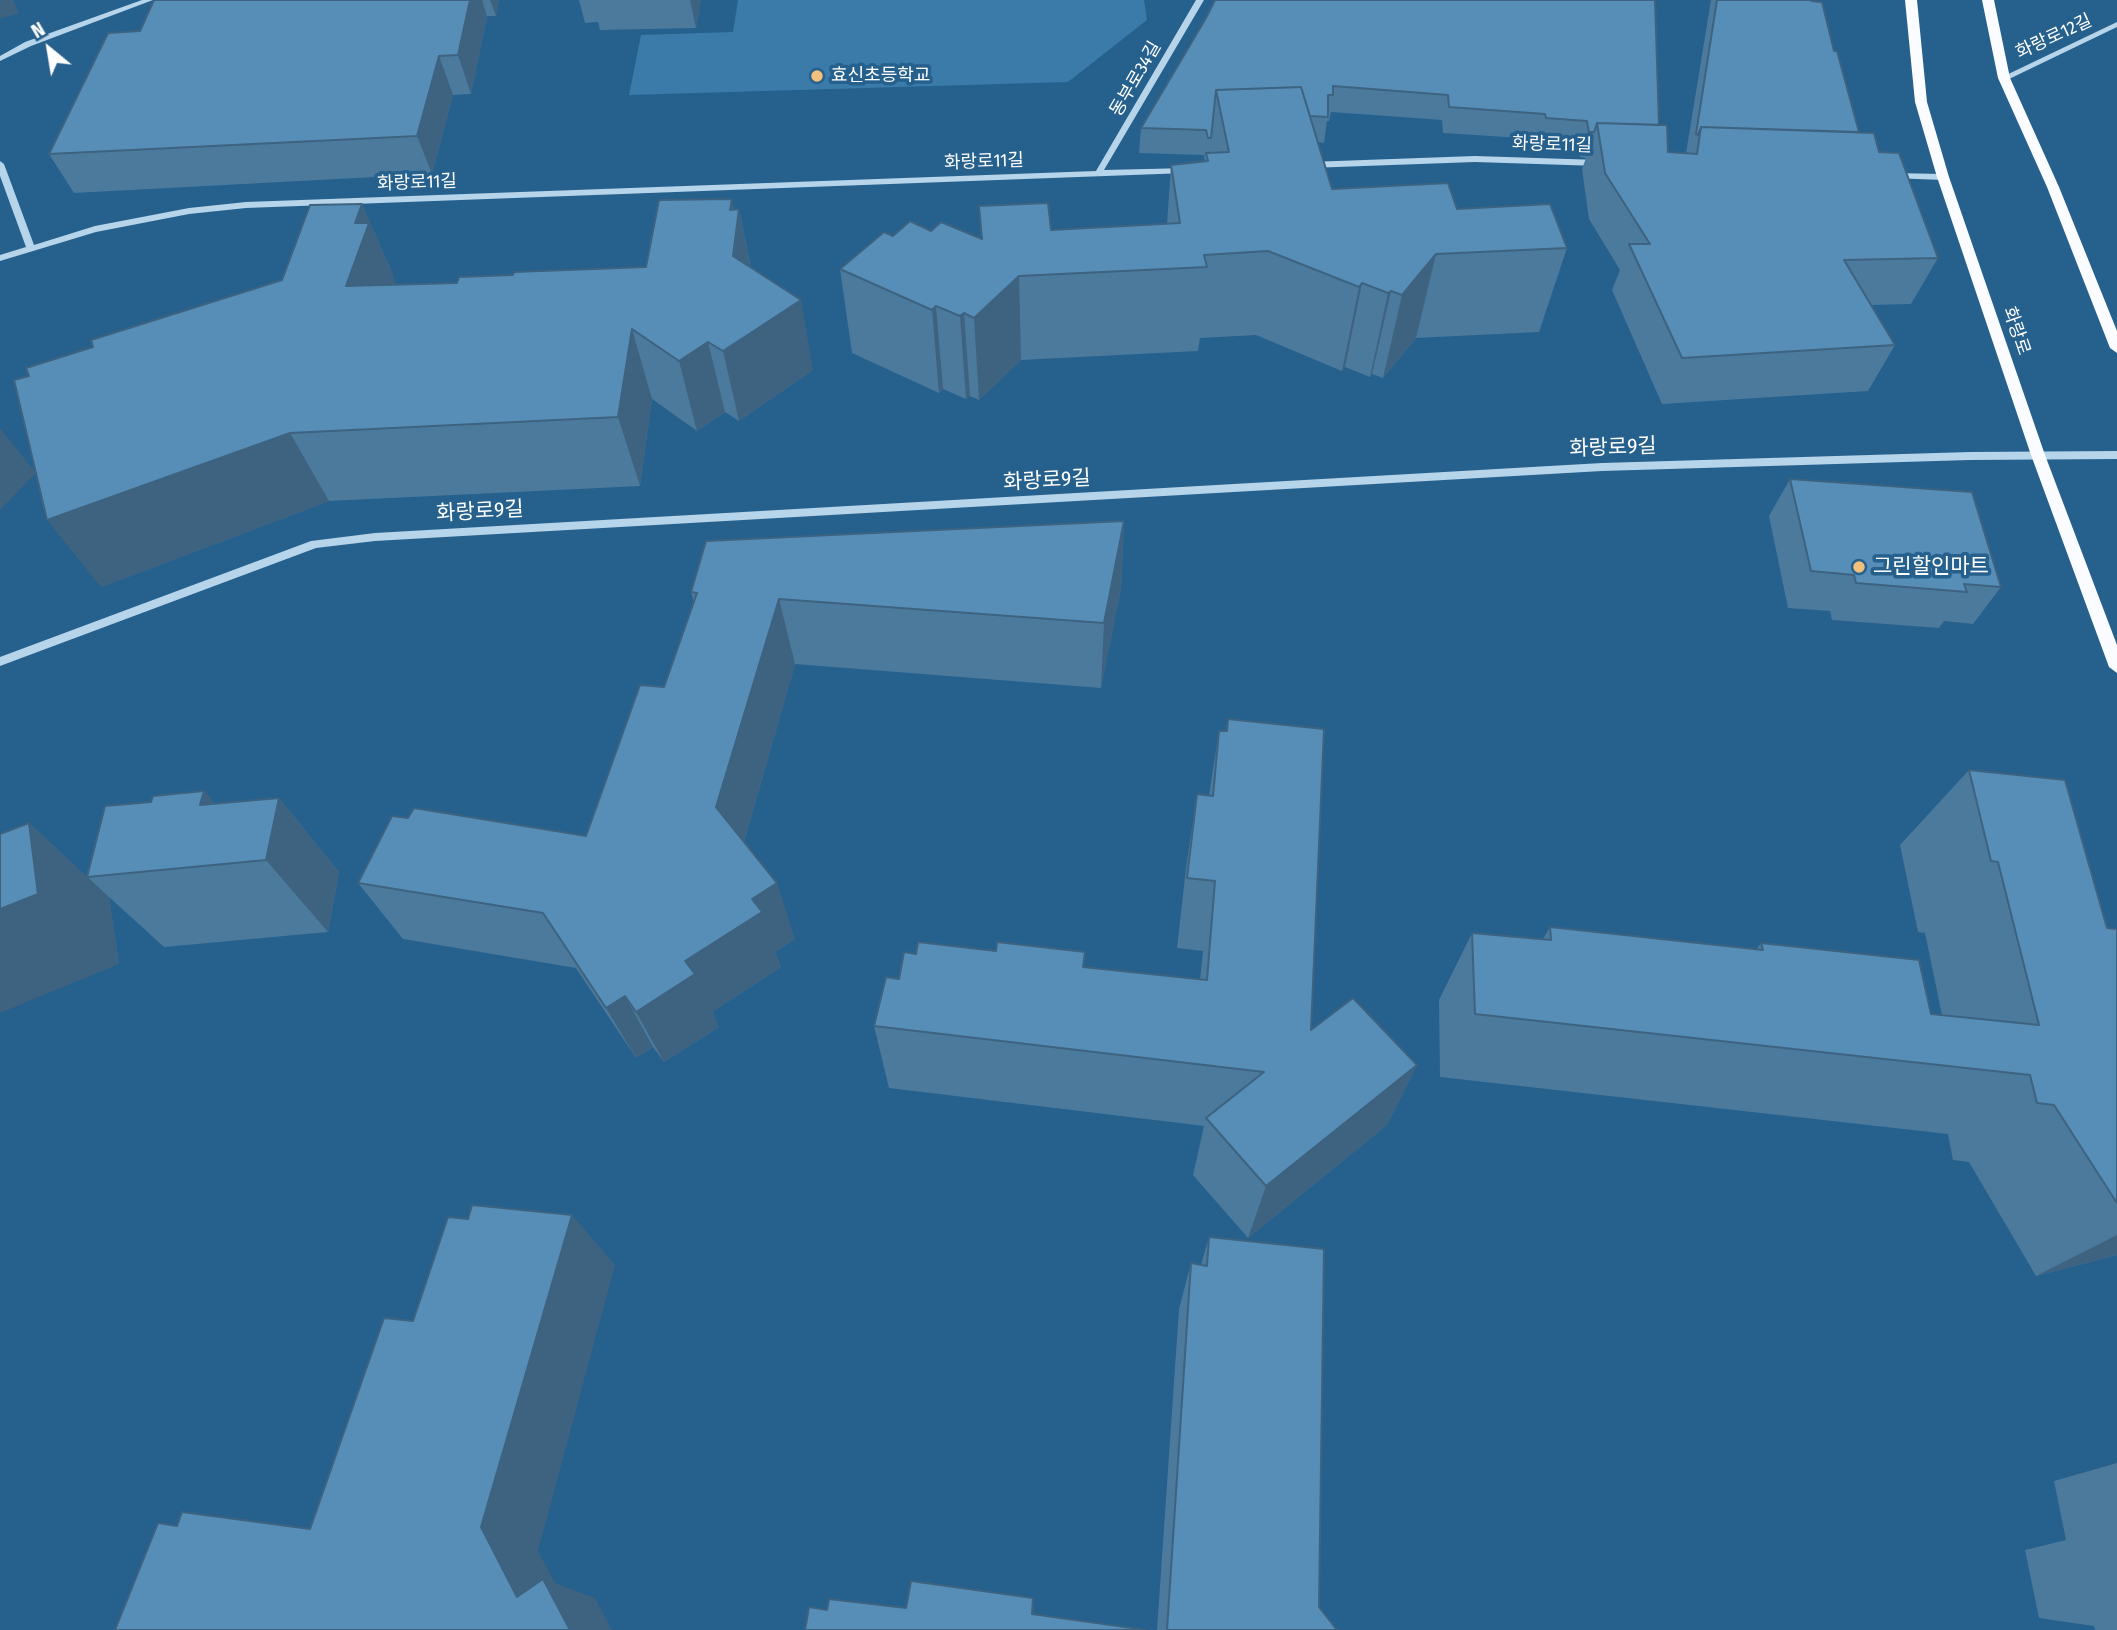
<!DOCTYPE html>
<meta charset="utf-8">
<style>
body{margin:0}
#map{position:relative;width:2117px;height:1630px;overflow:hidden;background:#26608d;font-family:"Fira Sans Condensed",sans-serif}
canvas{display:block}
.north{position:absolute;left:14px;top:14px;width:70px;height:70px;-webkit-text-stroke:5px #26608d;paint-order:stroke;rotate:330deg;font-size:19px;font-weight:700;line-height:28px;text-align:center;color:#fff}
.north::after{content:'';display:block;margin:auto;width:24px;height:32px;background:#fff;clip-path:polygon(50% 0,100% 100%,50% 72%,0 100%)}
</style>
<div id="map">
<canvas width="2117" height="1630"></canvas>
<div class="north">N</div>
</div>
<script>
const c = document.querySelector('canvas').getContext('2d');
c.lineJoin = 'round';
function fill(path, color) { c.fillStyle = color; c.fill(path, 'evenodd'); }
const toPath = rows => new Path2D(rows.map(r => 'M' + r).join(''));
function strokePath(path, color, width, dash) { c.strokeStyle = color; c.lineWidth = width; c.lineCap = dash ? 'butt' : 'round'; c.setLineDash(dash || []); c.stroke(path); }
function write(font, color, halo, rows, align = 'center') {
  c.font = font + ' "Fira Sans Condensed","Noto Sans KR",sans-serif'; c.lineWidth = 7; c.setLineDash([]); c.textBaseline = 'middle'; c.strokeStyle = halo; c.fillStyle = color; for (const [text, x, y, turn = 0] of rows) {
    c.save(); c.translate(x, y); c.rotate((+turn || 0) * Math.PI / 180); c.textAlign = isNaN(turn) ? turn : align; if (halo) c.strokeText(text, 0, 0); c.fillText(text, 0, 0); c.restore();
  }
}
fill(toPath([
 [738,0,1144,0,1147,20,1068,82,629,95,641,35,733,32]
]), '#3b7ba9');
fill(toPath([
 [142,0,153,0,31,46,0,61,0,56,25,42,142,0],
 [1196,0,1204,0,1104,170,1189,168,1190,170,1186,173,246,208,189,214,96,232,0,261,0,255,26,247,0,176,0,161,4,164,34,245,95,226,189,208,246,202,1096,171,1196,0],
 [2117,22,2117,27,2007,80,2000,78,2117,22],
 [1475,156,1599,160,1603,163,1599,166,1475,162,1309,168,1305,165,1309,162,1475,156],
 [1893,173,1943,174,1947,177,1943,180,1890,178,1890,174,1893,173],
 [2117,451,2117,459,1970,460,1602,471,375,541,316,548,0,666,0,657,311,541,375,533,1602,463,1970,452,2117,451]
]), '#b6d4ea');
fill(toPath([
 [1905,0,1917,0,1927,102,1949,177,2045,455,2117,645,2117,673,2109,667,2031,455,1937,177,1915,102,1905,0],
 [1982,0,1994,0,2010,78,2059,187,2117,331,2117,353,2110,348,2047,187,1998,78,1982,0]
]), '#fafcff');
fill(toPath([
 [154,0,499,0,496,16,487,16,471,94,453,95,432,174,74,193,49,154,140,31],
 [579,0,701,0,696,28,600,30,598,22,585,23],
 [1711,0,1811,0,1834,51,1859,132,1879,152,1938,258,1911,304,1871,305,1895,345,1868,391,1662,404,1612,290,1620,270,1589,219,1582,169,1586,158,1580,157,1579,146,1539,144,1538,139,1443,133,1442,120,1331,112,1329,121,1327,121,1324,143,1318,142,1332,189,1457,209,1567,248,1539,332,1416,338,1383,378,1372,374,1370,377,1345,367,1342,371,1256,335,1200,338,1198,351,1021,360,979,400,970,396,966,399,943,389,939,393,852,353,840,269,893,236,931,231,981,239,979,206,1051,230,1167,224,1171,165,1205,162,1204,155,1139,153,1141,128,1206,18,1659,125,1668,152,1686,153],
 [732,199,734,210,739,209,751,268,813,370,739,421,725,412,697,431,652,399,640,486,329,501,101,587,29,376,93,347,282,280,362,204,393,275,393,277,396,285,457,283,513,275,646,267],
 [1790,479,2001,587,1973,624,1944,621,1939,628,1832,620,1830,611,1788,608,1769,516],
 [1124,521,1121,588,1101,688,795,664,744,842,795,939,775,952,781,967,712,1012,719,1027,664,1062,653,1047,636,1058,576,968,403,939,358,883,408,818,586,836,664,687,694,602,691,592],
 [1228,719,1311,1030,1417,1065,1387,1125,1248,1238,1193,1175,1204,1126,889,1088,874,1026,899,979,1200,980,1203,951,1177,948,1186,868,1197,794,1209,795,1219,731,1226,731],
 [1969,770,2107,928,2117,929,2117,1255,2036,1276,1969,1162,1953,1160,1948,1134,1440,1077,1439,1000,1472,933,1543,939,1550,927,1756,950,1761,943,1931,1014,1942,1015,1925,933,1918,932,1900,845],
 [204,791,215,804,279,798,339,872,328,932,164,947,109,897,119,964,29,823,87,877,151,802],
 [1209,1237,1319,1607,1337,1630,1157,1630,1179,1309,1191,1263,1201,1265],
 [2117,1463,2117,1630,2095,1630,2094,1626,2039,1618,2025,1550,2066,1540,2054,1481]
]), '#4b7a9d');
fill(toPath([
 [0,0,13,0,19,13,0,19],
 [470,0,482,0,487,16,471,94,458,55],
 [490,0,499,0,496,16],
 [690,0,701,0,696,28],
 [439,56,453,95,432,174,417,136],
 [732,199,737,225,739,209,753,280,733,256,730,210],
 [362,204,393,275,393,277,400,294,346,286,355,223],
 [1436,254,1416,338,1383,378,1402,295],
 [1019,276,1021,360,979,400,974,318],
 [1362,283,1345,367,1342,371,1359,287],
 [1391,291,1372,374,1370,377,1388,293],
 [801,300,813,370,739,421,723,351],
 [936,306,943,389,939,393,932,310],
 [964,313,970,396,966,399,960,316],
 [632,329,652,399,640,486,618,417],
 [708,342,725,412,697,431,679,361],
 [0,428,36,473,0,510],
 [290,433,329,501,101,587,47,520],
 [1124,521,1121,588,1101,688,1104,623],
 [779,599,795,664,737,866,716,807],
 [204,791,264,860,200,805],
 [279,798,339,872,328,932,266,860],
 [29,823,109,897,119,964,0,1013,0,909],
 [777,883,795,939,775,952,781,967,712,1012,719,1027,664,1062,636,1012,685,961,752,899],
 [625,996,653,1047,636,1058,606,1008],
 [1417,1065,1387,1125,1248,1238,1266,1186],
 [572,1215,615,1265,538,1551,555,1583,595,1598,612,1630,570,1630,517,1597,481,1527],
 [2117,1235,2117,1255,2036,1276],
 [1033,1598,1035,1615,1032,1614]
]), '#3d6380');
const building = toPath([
 [154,0,470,0,458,55,439,56,417,136,49,154,108,33,140,31,154,0],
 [1215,0,1655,0,1659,125,1597,123,1594,132,1589,132,1587,121,1546,118,1545,114,1449,107,1448,95,1333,86,1333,95,1328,95,1328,117,1310,116,1301,87,1216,90,1211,138,1208,138,1206,130,1141,128,1206,18,1215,0],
 [1717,0,1811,0,1811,1,1822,2,1834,51,1837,51,1859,132,1701,127,1698,135,1696,134,1717,0],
 [1301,87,1332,189,1448,183,1457,209,1550,204,1567,248,1436,254,1402,295,1391,291,1388,293,1362,283,1359,287,1268,251,1204,255,1207,267,1019,276,974,318,964,313,960,316,936,306,932,310,840,269,884,232,893,236,910,221,931,231,941,222,982,239,979,206,1048,203,1051,230,1180,223,1171,165,1208,161,1206,153,1229,152,1216,90,1301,87],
 [1597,123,1667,125,1668,152,1697,154,1701,127,1874,133,1879,152,1899,153,1938,258,1844,260,1895,345,1682,358,1629,244,1650,244,1605,173,1597,123],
 [732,199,730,210,739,209,733,256,801,300,723,351,708,342,679,361,632,329,618,417,290,433,47,520,14,380,29,376,26,368,93,347,91,340,282,280,310,205,362,204,355,223,369,223,346,286,457,283,459,277,513,275,514,272,646,267,659,200,732,199],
 [1790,479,1972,492,2001,587,1964,584,1967,592,1856,583,1854,575,1811,571,1790,479],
 [1124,521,1104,623,779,599,716,807,777,883,752,899,762,912,685,961,695,974,636,1012,625,996,606,1008,543,913,358,883,392,816,408,818,414,808,586,836,640,685,664,687,697,593,691,592,706,541,1124,521],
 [1228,719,1324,729,1311,1030,1353,998,1417,1065,1266,1186,1206,1118,1264,1072,874,1026,886,977,899,979,904,952,916,954,918,942,996,951,997,942,1085,952,1083,967,1207,980,1215,881,1187,878,1197,794,1213,796,1219,731,1227,731,1228,719],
 [1969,770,2065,780,2107,928,2117,929,2117,1203,2054,1105,2037,1103,2030,1075,1475,1014,1472,933,1551,940,1550,927,1763,950,1761,943,1919,960,1931,1014,2039,1025,1998,862,1991,861,1969,770],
 [204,791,200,805,279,798,266,860,87,877,105,806,151,802,153,796,204,791],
 [29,823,38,894,0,909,0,834,29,823],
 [472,1205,572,1215,481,1527,517,1597,543,1579,570,1630,115,1630,158,1523,177,1526,182,1512,310,1529,384,1318,413,1321,448,1217,468,1219,472,1205],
 [1209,1237,1324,1249,1319,1607,1337,1630,1167,1630,1191,1263,1207,1266,1209,1237],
 [911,1581,1033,1598,1032,1614,1146,1630,805,1630,809,1607,827,1610,829,1599,906,1608,911,1581]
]);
fill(building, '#578eb7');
strokePath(building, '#3d6380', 2);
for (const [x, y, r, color] of [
 [817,76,7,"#f3c17b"],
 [1859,567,7,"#f3c17b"]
]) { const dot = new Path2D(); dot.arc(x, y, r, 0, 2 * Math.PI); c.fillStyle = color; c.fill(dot); strokePath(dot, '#26608d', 2.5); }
write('18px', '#fff', '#26608d', [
 ["화랑로12길",2054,37,-25],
 ["동부로34길",1136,79,-60],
 ["화랑로11길",1552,145,2],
 ["화랑로11길",984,162,-2],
 ["화랑로11길",417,183,-2],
 ["화랑로",2016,331,71]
]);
write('18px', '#fff', '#26608d', [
 ["효신초등학교",831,76]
], 'left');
write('21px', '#fff', '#26608d', [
 ["화랑로9길",1613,448,-2],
 ["화랑로9길",1047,481,-3],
 ["화랑로9길",480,512,-3]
]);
write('21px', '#fff', '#26608d', [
 ["그린할인마트",1873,567]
], 'left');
</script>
